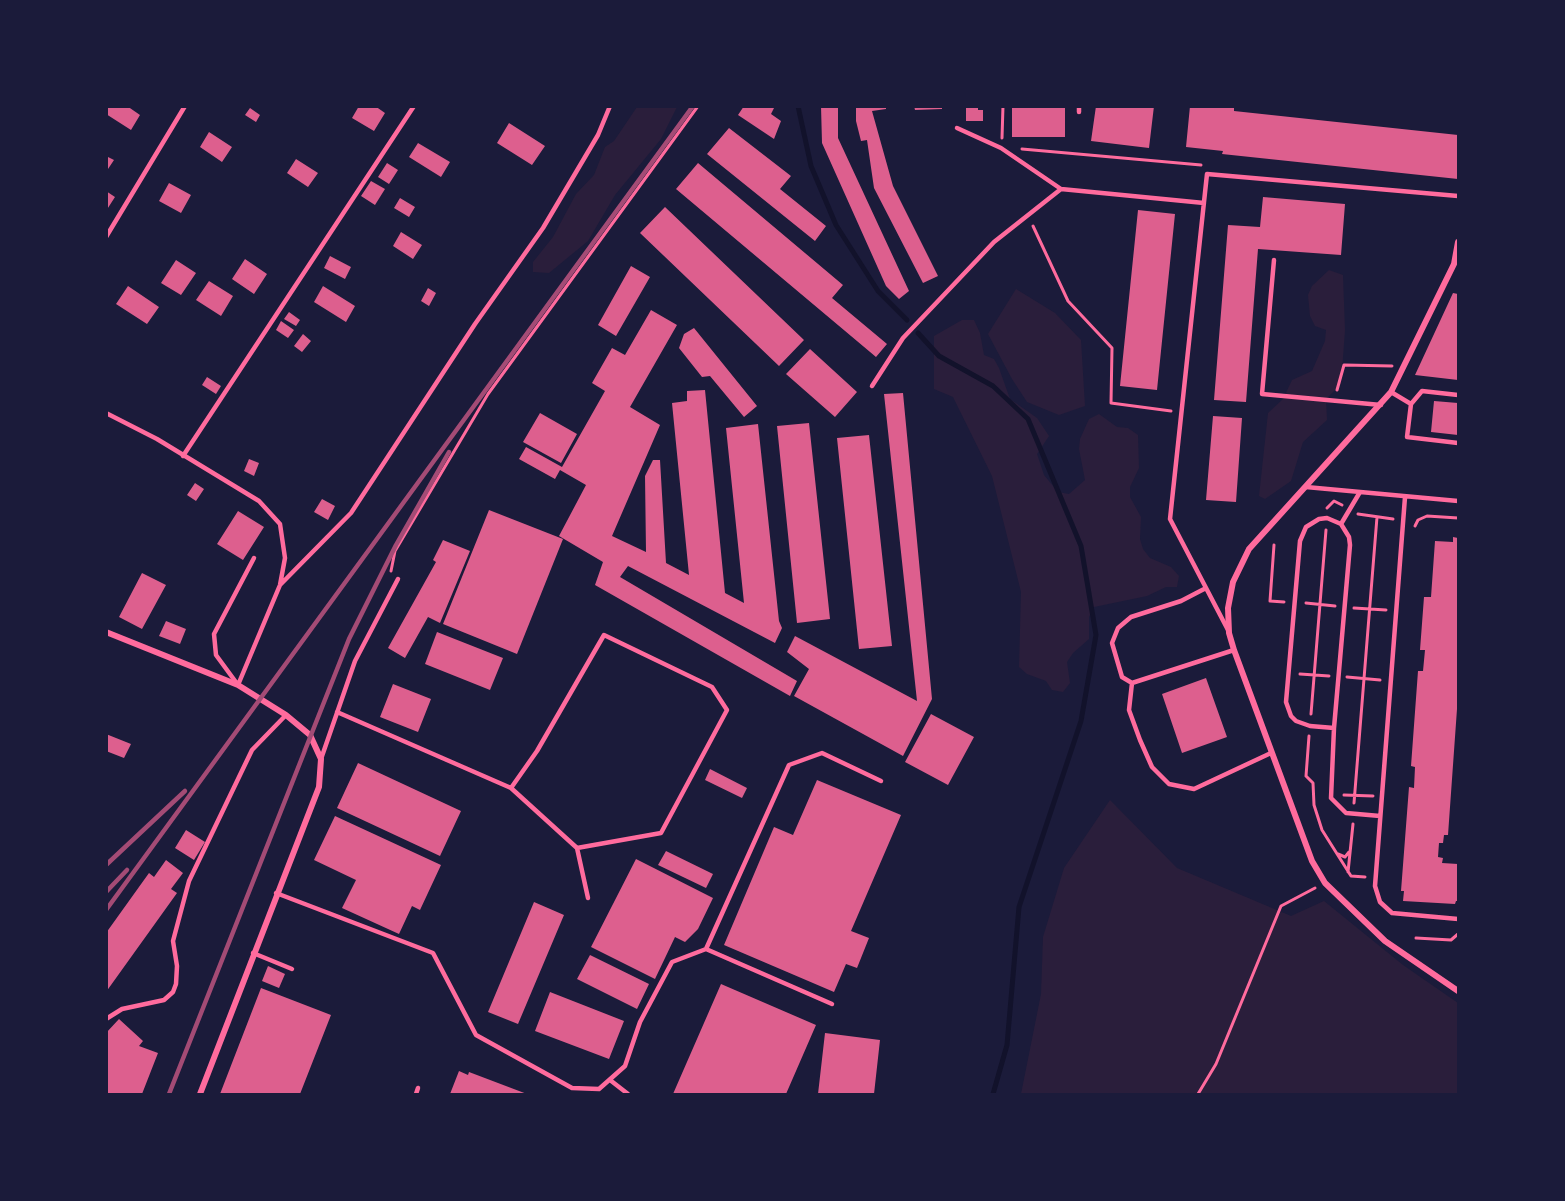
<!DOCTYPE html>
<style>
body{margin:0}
#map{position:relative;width:1565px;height:1201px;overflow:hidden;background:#1b1b3a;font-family:"Golos Text",sans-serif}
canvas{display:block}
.frame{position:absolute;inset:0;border:108px solid #1b1b3a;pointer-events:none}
</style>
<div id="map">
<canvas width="1565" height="1201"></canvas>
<div class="frame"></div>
</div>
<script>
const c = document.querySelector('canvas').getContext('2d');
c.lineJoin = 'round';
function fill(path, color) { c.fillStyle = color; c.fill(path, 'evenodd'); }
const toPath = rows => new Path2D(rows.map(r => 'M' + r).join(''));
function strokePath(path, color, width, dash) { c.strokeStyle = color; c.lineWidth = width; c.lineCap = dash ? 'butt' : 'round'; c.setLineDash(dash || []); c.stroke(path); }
fill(toPath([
 [637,107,677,107,661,139,615,195,588,241,549,273,533,272,533,262,553,237,576,194,594,175,605,147,614,141],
 [1329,270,1343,275,1345,330,1341,384,1326,399,1327,420,1303,442,1291,481,1265,499,1259,496,1268,413,1283,399,1292,380,1312,371,1325,341,1326,330,1315,326,1310,316,1308,295,1312,286],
 [1016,289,1055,313,1081,340,1085,406,1059,415,1027,402,1012,379,988,334],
 [962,320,974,320,980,333,984,355,994,359,999,368,1010,399,1037,418,1049,436,1037,454,1044,475,1058,492,1069,494,1085,480,1079,449,1080,439,1089,419,1099,414,1117,427,1128,428,1138,435,1139,468,1130,487,1130,497,1141,517,1140,539,1143,549,1150,558,1171,567,1179,576,1177,587,1166,587,1147,596,1094,607,1089,617,1089,639,1073,653,1067,662,1070,683,1063,692,1052,690,1046,681,1027,674,1019,667,1021,592,992,476,953,397,934,389,934,336],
 [1110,800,1177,868,1291,916,1324,901,1403,965,1458,1003,1458,1094,1021,1094,1041,994,1043,937,1064,868]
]), '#2a1e3b');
strokePath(toPath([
 [798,106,811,166,836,225,878,291,907,320],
 [918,333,939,356,993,386,1028,419,1081,546,1096,635,1081,721,1019,907,1007,1045,993,1094]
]), '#12122b', 5);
fill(toPath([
 [106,106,127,106,140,115,131,130,106,114],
 [359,106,375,106,385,113,374,131,352,118],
 [744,106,775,106,771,114,781,121,774,139,738,115],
 [821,106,838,106,838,138,909,291,899,299,886,286,822,143],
 [856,106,886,106,886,109,872,111,893,186,938,276,923,283,874,188,867,140,861,141,856,121],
 [914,106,942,106,942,109,915,110],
 [966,106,978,106,978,110,983,110,983,121,966,121],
 [1012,106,1065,106,1065,137,1012,137],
 [1096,106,1154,106,1149,148,1091,141],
 [1190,106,1234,106,1234,111,1458,135,1458,179,1222,154,1223,151,1186,147],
 [250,108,260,115,256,122,245,115],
 [509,123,545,146,532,165,497,143],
 [729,128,791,176,780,189,826,226,815,241,707,154],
 [209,132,232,147,222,162,200,147],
 [418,143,450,162,441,177,409,157],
 [106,156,114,160,106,172],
 [296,159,318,173,308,187,287,173],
 [387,163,398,170,389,184,378,177],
 [698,163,843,285,832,298,887,344,876,357,676,189],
 [371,181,385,189,375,205,361,196],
 [169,183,191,195,181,213,159,201],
 [106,191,115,197,106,211],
 [1263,197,1345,204,1341,255,1258,249,1246,402,1214,400,1228,225,1260,227],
 [400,198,415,207,409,217,394,208],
 [665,207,804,340,779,366,640,233],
 [1138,210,1175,214,1157,390,1120,386],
 [401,232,422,245,413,259,393,246],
 [330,256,351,267,345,279,324,268],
 [245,259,267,274,254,294,232,279],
 [176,260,196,273,181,295,161,283],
 [631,266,650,277,616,336,598,325],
 [209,281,233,296,221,316,196,300],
 [128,286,159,307,147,324,116,304],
 [323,286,355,306,346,322,314,302],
 [428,288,436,293,429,306,421,301],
 [1453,293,1458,294,1458,380,1415,375],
 [651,310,677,325,630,407,660,425,612,536,646,552,645,476,653,460,660,460,666,563,689,575,672,403,687,401,687,391,705,390,725,593,744,603,726,428,758,424,779,621,782,628,775,643,628,566,620,577,797,681,790,696,595,585,603,562,559,536,586,485,560,470,555,479,519,459,526,447,562,467,605,391,592,383,612,348,625,355],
 [289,312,300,320,296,326,284,319],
 [281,321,294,330,288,338,276,330],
 [694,328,757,406,744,417,710,376,702,377,679,348,684,334],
 [303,334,311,341,302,352,294,346],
 [810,349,857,392,835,417,786,374],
 [207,377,221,386,216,394,202,385],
 [903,393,932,699,903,756,794,696,809,669,787,652,795,636,917,701,884,394],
 [1434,401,1458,403,1458,435,1431,432],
 [540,413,577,434,561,463,523,442],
 [1213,416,1242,418,1236,502,1206,500],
 [809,423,830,619,797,623,777,426],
 [869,435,892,646,859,649,837,438],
 [249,459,259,463,254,476,244,471],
 [195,483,204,489,196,501,187,495],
 [322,499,335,506,328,520,314,512],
 [489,510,563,539,517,654,443,624],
 [238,511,264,527,243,560,217,544],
 [1453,537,1458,538,1458,695,1448,835,1444,835,1443,843,1439,843,1438,857,1443,858,1442,863,1458,864,1458,901,1456,901,1455,904,1403,901,1404,891,1401,891,1409,787,1414,788,1415,767,1411,766,1418,671,1423,671,1425,650,1420,650,1424,597,1431,597,1435,541,1453,542],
 [443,540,470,551,440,623,428,617,405,658,388,648,436,562,433,560],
 [142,573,166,585,142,629,119,617],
 [166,621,186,629,180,644,159,636],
 [437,632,503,658,490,690,425,664],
 [1206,678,1227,737,1182,753,1162,694],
 [393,684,431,699,418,732,380,717],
 [931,714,974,737,948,785,905,762],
 [106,734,131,744,124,758,106,751],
 [358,763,461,811,440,856,337,808],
 [710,769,747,788,742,798,705,780],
 [817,780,901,815,851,931,869,938,857,968,846,964,834,992,724,945,774,827,793,835],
 [335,816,441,865,420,910,412,906,399,934,342,908,356,880,314,860],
 [186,830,205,842,194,860,175,848],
 [666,851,713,874,706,888,658,865],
 [636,859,713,898,698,929,685,942,675,937,655,979,591,947],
 [166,860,183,873,171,889,177,893,106,992,106,933,149,873,154,877],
 [534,902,564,915,518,1024,488,1012],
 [590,955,649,984,637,1009,577,979],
 [268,966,285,974,279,988,262,981],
 [721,984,816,1025,786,1094,673,1094],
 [261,988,331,1015,300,1094,220,1094],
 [550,992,624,1021,609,1059,535,1031],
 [119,1019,143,1041,139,1046,158,1053,142,1094,106,1094,106,1033],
 [825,1033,880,1040,874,1094,818,1094],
 [459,1071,468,1075,469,1072,527,1094,450,1094]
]), '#dd5f8e');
strokePath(toPath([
 [1002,138,1003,106],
 [1022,149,1201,165],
 [1033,226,1068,301,1112,348,1111,403,1171,411],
 [1337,390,1344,365,1392,366],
 [1327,508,1334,501,1342,505],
 [1358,514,1393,519],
 [1415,526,1418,520,1427,516,1458,518],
 [1274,545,1270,601,1284,602],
 [391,571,395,551,488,394,698,106],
 [1306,603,1335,606],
 [1354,608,1386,610],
 [1300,674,1329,676],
 [1347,677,1380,680],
 [1311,714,1326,530],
 [1309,736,1306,776,1313,783,1314,805,1322,830,1351,876,1365,877],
 [1344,795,1373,796],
 [1354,803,1377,517],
 [1338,854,1345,857,1349,852],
 [1348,872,1353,824],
 [1416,938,1451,940,1458,934],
 [1198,1094,1216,1064,1281,906,1315,888]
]), '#ff6b9d', 3);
strokePath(toPath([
 [1079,112,1079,106],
 [957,128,1001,148,1061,189],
 [106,237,185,106],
 [1274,260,1262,394,1381,405],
 [872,386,903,338,994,242,1061,189,1204,203],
 [1391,392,1411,404,1407,437,1458,443],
 [1411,404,1422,391,1458,395],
 [106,413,157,439,259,501,280,524,285,558,280,585,238,685],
 [183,456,414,106],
 [1306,487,1458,501],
 [1405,497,1375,886,1380,902,1392,913,1458,919],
 [1327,518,1341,524,1349,537,1350,545,1334,728,1310,726,1296,721,1291,716,1286,702,1300,541,1306,527,1319,519,1327,518],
 [1341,524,1360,492],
 [280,585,351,513,475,324,543,228,598,135,610,106],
 [1206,588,1181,601,1131,617,1118,628,1112,643,1122,677,1132,683,1234,650],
 [1228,630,1170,519,1207,174,1458,196],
 [1132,683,1129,710,1140,740,1152,767,1169,784,1194,789,1271,753],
 [238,685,216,655,214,634,254,558],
 [337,712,511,788,577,848,588,898],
 [1334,728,1331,798,1346,813,1380,816],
 [321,759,355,661,398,579],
 [511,788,537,751,604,635,712,687,727,710,661,833,577,848],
 [276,893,433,953,476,1035,572,1088,599,1089,625,1066,640,1022,672,962,706,949,789,765,822,753,881,781],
 [706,949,832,1004],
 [253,953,292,969],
 [106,1019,122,1009,164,1000,173,992,176,984,177,966,173,941,189,881,252,750,286,715],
 [610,1080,628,1094],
 [416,1094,418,1088]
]), '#ff6b9d', 4.5);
strokePath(toPath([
 [1458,242,1454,264,1391,392,1249,549,1233,582,1228,608,1229,633,1234,650,1312,861,1325,883,1385,941,1458,991],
 [106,632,238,685,286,715,310,735,321,759,319,787,200,1094]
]), '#ff6b9d', 6);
strokePath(toPath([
 [106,865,185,791],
 [106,892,127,870],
 [106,910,693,106],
 [169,1094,349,639,396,545,449,452]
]), '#a44b75', 4.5);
</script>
